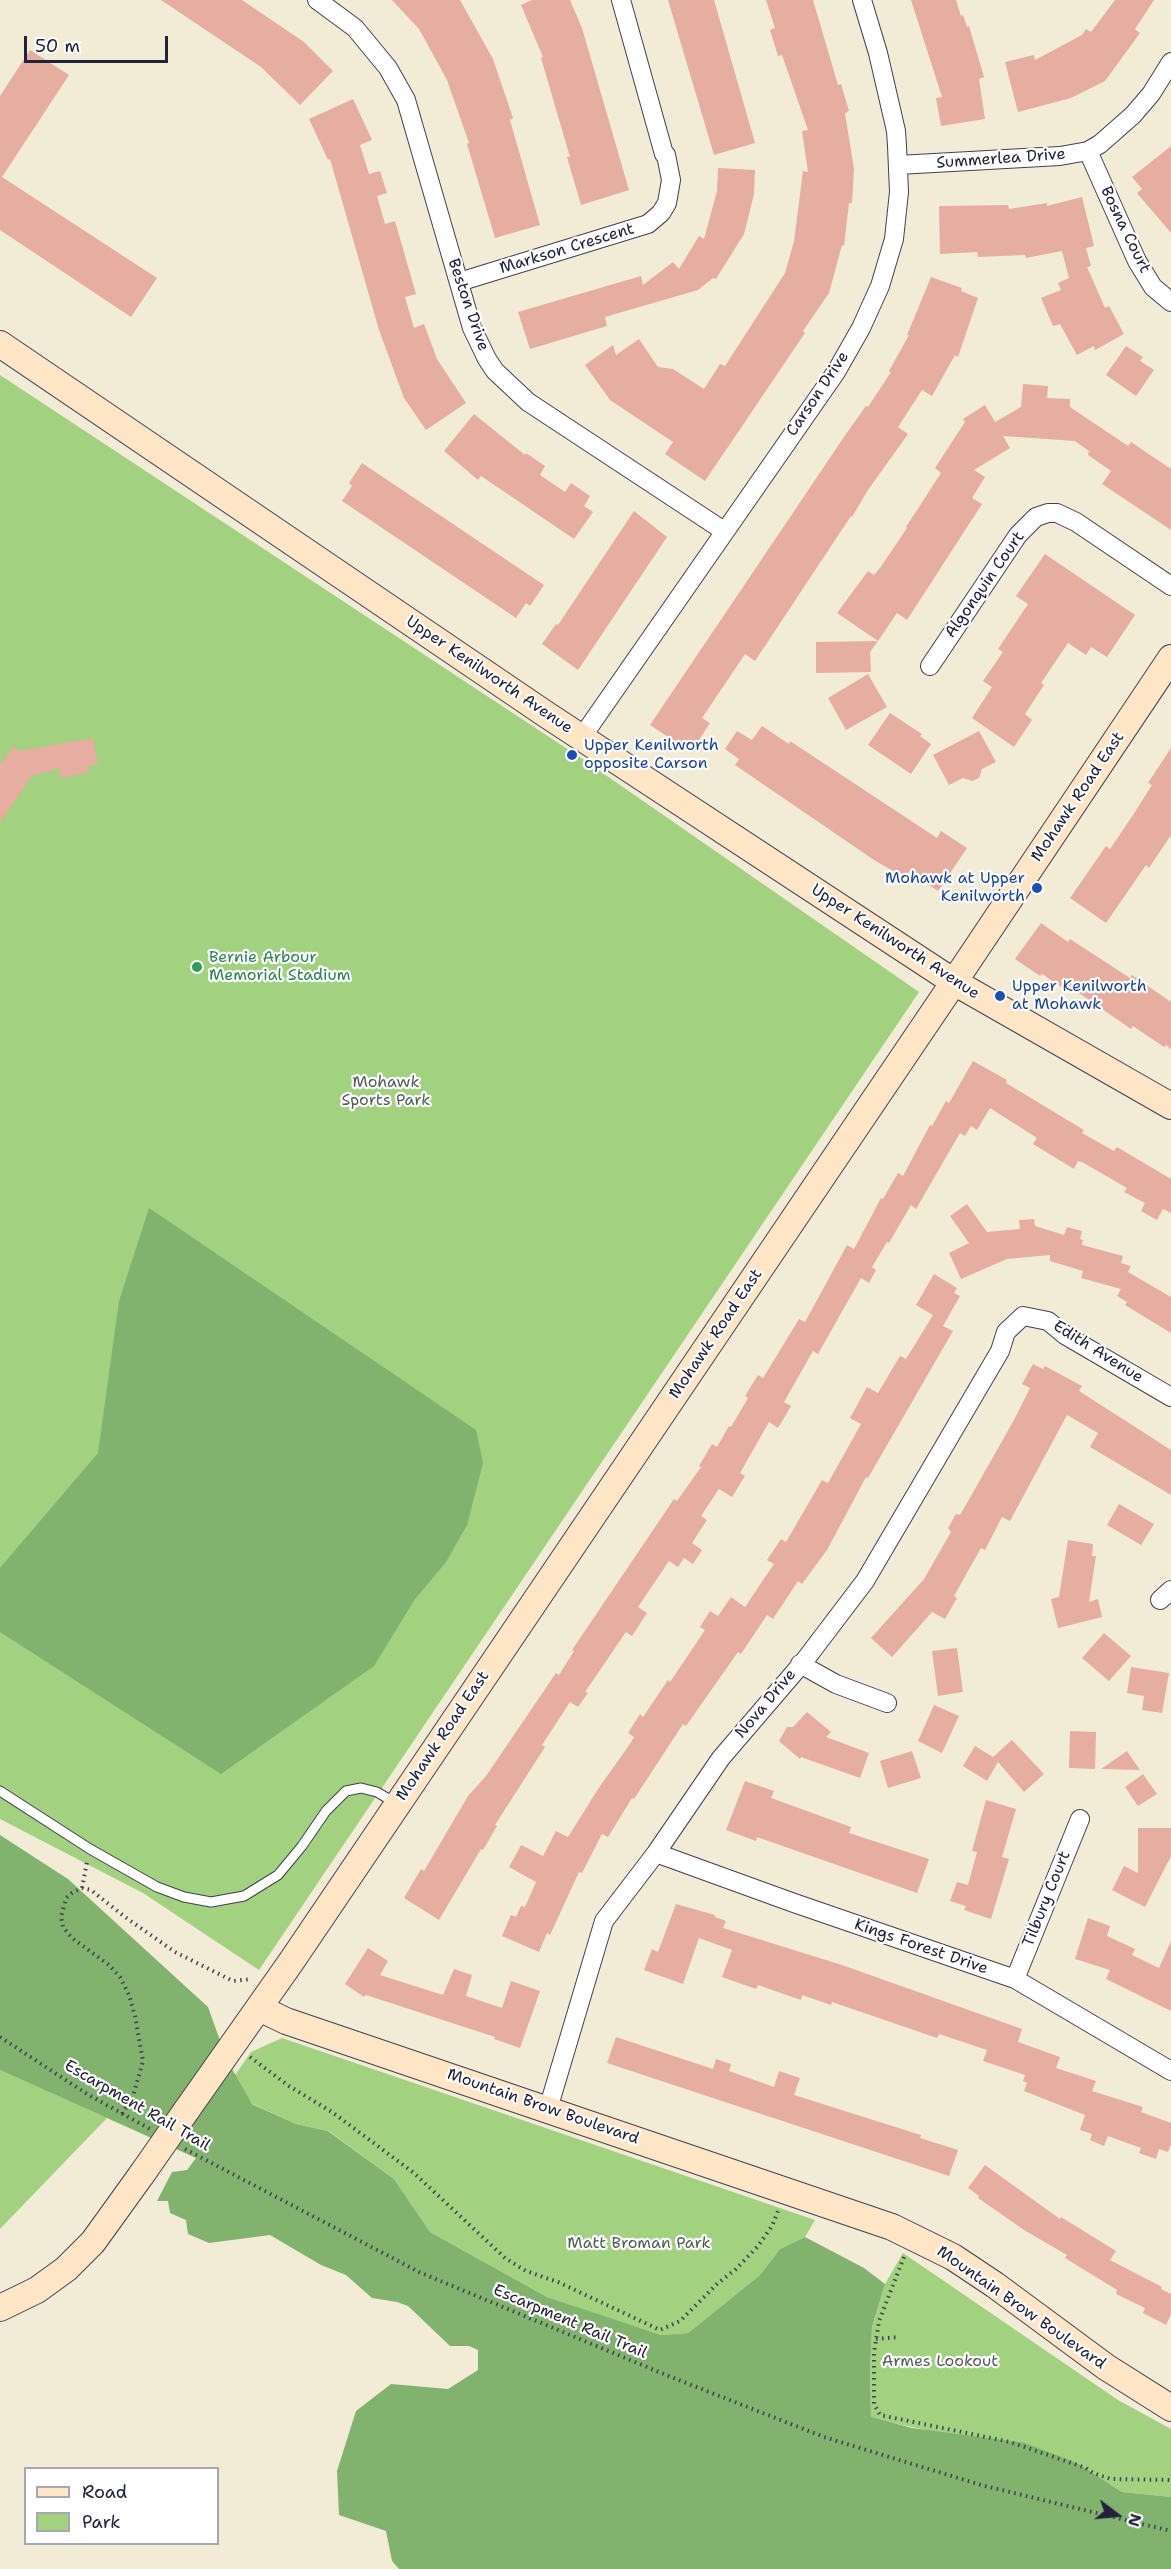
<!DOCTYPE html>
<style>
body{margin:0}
#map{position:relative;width:1171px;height:2569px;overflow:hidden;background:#f2ecd7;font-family:"Shantell Sans",sans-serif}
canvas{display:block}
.legend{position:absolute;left:24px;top:2467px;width:195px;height:78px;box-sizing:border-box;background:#fff;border:2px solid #a7a7b1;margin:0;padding:8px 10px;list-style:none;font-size:18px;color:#22223b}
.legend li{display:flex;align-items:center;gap:12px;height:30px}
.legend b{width:30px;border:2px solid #a7a7b1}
.north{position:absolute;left:1087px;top:2485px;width:60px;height:60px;-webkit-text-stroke:4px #fff;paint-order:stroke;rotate:106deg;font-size:16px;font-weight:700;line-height:24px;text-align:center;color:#22223b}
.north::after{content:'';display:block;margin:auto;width:21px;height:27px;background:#22223b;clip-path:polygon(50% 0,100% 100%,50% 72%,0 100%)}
.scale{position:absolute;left:24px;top:36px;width:144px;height:27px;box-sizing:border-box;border:3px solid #22223b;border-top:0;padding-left:8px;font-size:18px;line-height:21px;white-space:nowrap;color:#22223b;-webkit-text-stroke:4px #fff;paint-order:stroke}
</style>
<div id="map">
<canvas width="1171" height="2569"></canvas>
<ul class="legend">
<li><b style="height:8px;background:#fde5c5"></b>Road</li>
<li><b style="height:16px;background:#a2d180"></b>Park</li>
</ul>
<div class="north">N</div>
<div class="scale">50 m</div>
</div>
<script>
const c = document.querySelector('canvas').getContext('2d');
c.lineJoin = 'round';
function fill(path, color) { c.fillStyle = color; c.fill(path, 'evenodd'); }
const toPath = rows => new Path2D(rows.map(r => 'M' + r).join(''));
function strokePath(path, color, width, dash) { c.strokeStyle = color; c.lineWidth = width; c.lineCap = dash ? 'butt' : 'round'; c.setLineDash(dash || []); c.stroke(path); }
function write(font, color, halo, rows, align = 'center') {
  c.font = font + ' "Shantell Sans",sans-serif'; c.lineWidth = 4.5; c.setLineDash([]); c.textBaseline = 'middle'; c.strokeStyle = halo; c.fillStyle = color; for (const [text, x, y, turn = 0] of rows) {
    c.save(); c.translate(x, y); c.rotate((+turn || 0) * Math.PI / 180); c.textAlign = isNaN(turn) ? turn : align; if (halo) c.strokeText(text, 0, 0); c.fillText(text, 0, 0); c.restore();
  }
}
fill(toPath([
 [0,375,581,758,919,992,259,1970,143,1893,0,1819],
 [282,2038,815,2220,805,2237,780,2249,760,2275,688,2333,661,2335,620,2322,547,2297,430,2232,394,2179,329,2131,296,2124,251,2103,235,2075,251,2052],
 [0,2070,107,2118,0,2229],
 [903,2253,1118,2400,1171,2429,1171,2497,1122,2492,1079,2464,871,2418,870,2372,872,2327,885,2284]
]), '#a2d180');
fill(toPath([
 [149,1208,476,1430,483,1463,467,1525,446,1562,415,1599,374,1666,221,1774,0,1632,0,1568,98,1453,119,1301],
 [0,1835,68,1879,208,2007,227,2060,252,2104,296,2124,328,2131,394,2179,430,2232,547,2297,661,2335,688,2333,760,2275,780,2249,805,2237,864,2268,885,2284,872,2327,870,2372,871,2417,912,2428,1025,2443,1079,2464,1122,2492,1171,2497,1171,2569,399,2569,392,2561,386,2531,339,2515,337,2471,356,2411,391,2384,448,2389,478,2370,478,2350,469,2346,450,2346,408,2306,397,2302,372,2298,346,2275,321,2265,270,2235,209,2243,188,2234,186,2220,170,2213,168,2201,157,2201,172,2172,187,2170,196,2158,0,2070]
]), '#81b36e');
fill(toPath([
 [161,0,242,0,304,42,333,71,300,105,261,67],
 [392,0,460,0,493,59,513,118,510,120,540,225,495,238,467,144,469,143,447,80,419,29],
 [532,0,570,0,582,28,629,190,581,205,567,157,570,157,541,58,543,57,521,5],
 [668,0,714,0,755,143,714,155],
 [766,0,813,0,838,85,841,84,849,111,845,113,854,169,852,203,849,203,844,246,842,245,829,293,803,331,805,333,705,481,665,454,673,442,610,400,585,365,613,345,616,355,639,339,658,367,673,369,704,389,720,364,725,366,785,273,794,241,803,171,808,172,802,131,808,130,782,55,778,56,770,30,775,28],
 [911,0,956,0,961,16,963,15,967,27,969,26,984,77,979,79,985,119,941,126,936,98,942,97],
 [1115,0,1154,0,1135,29,1140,33,1105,81,1071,98,1018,112,1005,62,1034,55,1035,60,1082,35,1086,29,1091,32],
 [30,50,69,75,2,177,157,278,131,317,0,230,0,96],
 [353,99,372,140,360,145,369,174,380,171,387,193,377,196,385,224,395,221,416,294,405,297,414,328,424,324,437,359,466,403,426,430,404,398,379,330,330,159,328,160,309,119],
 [1171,146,1171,233,1137,193,1142,189,1132,177],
 [718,168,755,170,754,194,744,234,716,279,713,278,698,290,605,317,607,326,530,349,518,312,641,276,643,285,673,262,679,269,699,236,704,239,717,191],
 [1082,197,1094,246,1086,248,1091,266,1087,267,1105,308,1109,306,1124,334,1095,350,1094,346,1077,355,1060,324,1053,326,1041,298,1061,290,1058,283,1069,278,1062,251,1026,258,1025,255,978,257,977,252,940,254,939,206,1008,205,1009,209,1047,203,1047,206],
 [931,277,962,288,961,291,978,298,958,357,955,355,932,396,922,390,898,427,908,434,868,490,852,517,851,516,755,661,745,654,702,718,710,723,691,752,650,725,846,434,866,406,868,407,891,372,889,371,909,335,907,335],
 [1126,346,1143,357,1140,361,1154,370,1136,396,1106,375],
 [1023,384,1048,386,1047,398,1070,399,1070,407,1128,446,1131,442,1171,469,1171,530,1102,484,1111,471,1088,455,1089,451,1075,441,1003,436,1010,448,974,470,985,477,972,498,982,504,907,620,897,613,878,641,837,613,868,571,874,575,880,568,907,528,906,527,941,473,935,468,965,422,963,419,985,405,995,422,1021,407],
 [474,414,525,455,526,453,545,466,540,475,565,492,571,483,590,496,584,506,593,512,574,539,481,476,478,480,444,451],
 [362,463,544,585,530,606,526,603,516,618,342,501,352,486,349,483],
 [634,511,667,537,578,670,542,644,556,624,558,625],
 [1045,554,1135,615,1107,657,1091,647,1086,655,1068,643,1041,683,1044,685,1025,714,1032,720,1014,747,972,718,992,687,983,681,1003,652,998,649,1028,604,1016,596],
 [878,641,870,652,871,672,816,673,816,642],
 [868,674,887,707,846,730,828,698],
 [890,713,922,734,920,736,931,744,911,774,868,745],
 [762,726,789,744,790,741,937,838,941,831,967,848,938,891,909,872,905,878,874,860,735,765,739,759,725,749,737,731,752,740],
 [979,731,996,762,982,769,979,778,972,781,963,778,949,785,933,755],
 [93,738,98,764,88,766,89,772,61,778,59,768,32,776,0,822,0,765,14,745,18,751],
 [1171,748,1171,835,1149,868,1146,865,1106,923,1070,898,1106,846,1110,849,1133,815,1152,785,1148,783],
 [1041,923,1068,942,1070,939,1130,978,1132,975,1171,1002,1171,1049,1166,1045,1164,1047,1133,1026,1131,1029,1073,989,1070,993,1042,974,1040,976,1015,959],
 [973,1061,1007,1080,1006,1083,1084,1130,1082,1133,1114,1151,1117,1147,1171,1179,1171,1213,1163,1209,1157,1220,1141,1211,1145,1203,1124,1192,1127,1188,1082,1162,1078,1161,1074,1169,1033,1144,1037,1138,990,1108,977,1130,971,1126,965,1136,960,1133,916,1209,911,1205,889,1243,887,1242,872,1267,876,1270,869,1283,861,1278,818,1354,813,1351,784,1402,791,1406,778,1428,769,1422,740,1473,745,1476,732,1497,719,1489,701,1516,707,1520,692,1543,702,1550,693,1564,684,1558,678,1567,669,1561,638,1607,647,1613,632,1636,626,1632,585,1692,588,1693,578,1707,570,1702,542,1745,545,1747,495,1825,497,1826,483,1850,481,1849,439,1920,404,1898,421,1869,424,1871,468,1796,486,1776,556,1673,559,1675,574,1651,572,1650,674,1499,677,1501,701,1467,699,1466,712,1444,717,1447,729,1426,731,1427,748,1398,745,1396,758,1375,763,1378,799,1319,805,1322,847,1245,854,1249,881,1198,883,1199,898,1173,903,1176,930,1125,932,1126,946,1101,949,1103],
 [967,1204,987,1232,1020,1229,1019,1220,1034,1219,1035,1226,1064,1235,1067,1227,1082,1231,1080,1239,1083,1240,1082,1245,1123,1256,1121,1263,1131,1266,1128,1272,1171,1297,1171,1333,1125,1305,1127,1302,1117,1296,1121,1289,1081,1278,1083,1271,1050,1261,1050,1255,1007,1259,961,1279,949,1253,969,1243,950,1216],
 [934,1274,957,1288,954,1293,960,1296,943,1326,953,1331,868,1478,866,1477,827,1550,802,1584,798,1581,773,1619,767,1615,741,1654,738,1652,686,1726,683,1724,634,1799,632,1798,608,1837,602,1834,582,1873,579,1872,550,1935,547,1933,539,1952,502,1936,511,1915,516,1917,521,1906,525,1907,536,1882,509,1867,521,1845,543,1856,556,1831,568,1837,598,1789,630,1744,634,1737,628,1733,640,1714,643,1717,668,1680,670,1682,705,1630,700,1627,710,1611,718,1616,731,1597,745,1607,774,1564,767,1560,781,1539,786,1542,822,1480,828,1483,861,1424,850,1418,867,1387,878,1393,900,1356,906,1359,933,1315,916,1305],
 [1033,1364,1043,1369,1045,1366,1082,1386,1079,1391,1171,1450,1171,1495,1090,1447,1098,1433,1067,1415,1010,1521,1002,1517,985,1550,981,1548,954,1596,957,1598,945,1619,932,1612,892,1657,871,1638,924,1579,951,1532,948,1528,956,1514,960,1515,963,1510,1014,1420,1030,1388,1022,1384],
 [1119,1504,1154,1524,1141,1545,1107,1525],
 [1068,1540,1093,1544,1092,1556,1096,1556,1089,1602,1098,1599,1102,1617,1058,1628,1051,1599,1059,1597],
 [1104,1633,1131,1656,1109,1681,1082,1658],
 [957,1648,963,1692,938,1696,932,1651],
 [1131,1667,1169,1673,1162,1713,1142,1710,1144,1696,1127,1693],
 [934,1705,959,1716,942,1753,918,1741],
 [807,1712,831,1732,826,1737,869,1753,860,1778,801,1757,800,1759,779,1741,787,1727,793,1727],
 [1070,1731,1096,1732,1095,1769,1069,1768],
 [1012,1740,1044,1774,1024,1792,998,1762,987,1781,963,1766,975,1746,993,1757],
 [912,1751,921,1778,888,1788,880,1761],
 [1127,1751,1140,1770,1101,1769],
 [1143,1774,1157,1794,1138,1806,1125,1787],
 [745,1781,774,1791,771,1798,851,1827,849,1833,929,1859,917,1893,757,1837,756,1841,726,1830],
 [986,1800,1016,1809,1002,1857,1009,1859,991,1919,964,1910,966,1906,950,1901,957,1882,968,1885,977,1852,972,1851],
 [1138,1828,1171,1828,1171,1856,1145,1907,1112,1890,1124,1866,1138,1873],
 [676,1904,715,1915,715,1917,726,1921,723,1928,842,1965,1022,2029,1018,2042,1060,2057,1056,2068,1096,2081,1092,2091,1143,2107,1141,2112,1171,2123,1171,2144,1168,2152,1159,2149,1156,2159,1139,2153,1141,2148,1108,2136,1104,2146,1090,2140,1092,2134,1080,2130,1085,2115,1024,2091,1027,2083,1023,2081,1025,2075,983,2061,987,2050,939,2034,937,2038,832,2002,831,2005,802,1995,801,2000,758,1985,756,1989,722,1977,732,1950,699,1938,683,1984,644,1970,652,1949,658,1952],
 [1088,1918,1110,1926,1107,1936,1135,1949,1132,1955,1159,1968,1171,1941,1171,2011,1106,1979,1110,1970,1075,1959],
 [368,1948,388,1961,380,1975,443,1995,454,1969,472,1975,466,1996,502,2008,511,1981,540,1991,520,2048,494,2039,495,2037,366,1995,364,1997,345,1984],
 [616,2037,713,2069,716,2059,731,2064,729,2071,774,2087,779,2071,800,2078,794,2095,921,2135,920,2138,958,2150,949,2176,607,2063],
 [985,2165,1060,2219,1061,2217,1116,2251,1110,2260,1162,2287,1161,2289,1171,2294,1171,2314,1166,2325,1143,2313,1145,2308,1116,2294,1117,2290,1065,2258,1067,2255,1024,2230,978,2198,979,2196,968,2188]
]), '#e5aea0');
const lane = toPath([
 [0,1791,90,1849,157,1887,184,1897,211,1902,244,1896,278,1875,302,1846,326,1811,346,1791,361,1788,377,1792,397,1804]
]);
const street = toPath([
 [317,0,355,28,388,68,406,100,472,328,487,359,495,371,528,402,724,531],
 [1088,151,1137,261,1153,287,1171,302],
 [898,165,1060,156,1088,151,1100,144,1133,115,1151,94,1171,62],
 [459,282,648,224,661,213,667,203,671,180,666,155,664,154,621,0],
 [930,666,1018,535,1036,517,1048,513,1057,513,1076,522,1171,586],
 [582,737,836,372,861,328,880,286,894,239,899,192,897,146,896,131,878,53,862,0],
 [1160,1600,1171,1590],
 [800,1664,836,1684,887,1703],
 [656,1853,794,1903,1015,1979,1171,2071],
 [1015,1979,1080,1819],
 [548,2109,604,1921,656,1853,721,1758,805,1660,865,1581,1000,1351,1006,1332,1023,1316,1048,1321,1065,1335,1171,1397]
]);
const secondary = toPath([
 [0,344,547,715,954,982,1171,1106],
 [259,2008,286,2021,892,2227,953,2257,995,2285,1106,2367,1171,2408],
 [186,2111,291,1962,954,982,1171,658],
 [0,2308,37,2290,66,2269,93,2242,142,2174]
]);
strokePath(lane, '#414052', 11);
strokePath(street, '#414052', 20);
strokePath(secondary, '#414052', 28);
strokePath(toPath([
 [82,1888,87,1862],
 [0,2037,87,2094,150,2129],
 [250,2057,289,2086,332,2112,414,2173,505,2258,526,2271,558,2282,660,2330,680,2321,717,2284,736,2269,758,2246,772,2226,778,2211],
 [122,2114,133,2096,143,2061,135,2016,129,1995,120,1977,109,1965,72,1938,63,1927,61,1917,66,1898,72,1893,82,1888,91,1890,125,1917,175,1952,233,1981,252,1979],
 [185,2149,419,2272,671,2377,824,2437,981,2485,1171,2531],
 [904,2257,879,2321,874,2353,874,2404,880,2415,1010,2442,1086,2468,1093,2473,1111,2479,1171,2480],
 [876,2339,899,2337]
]), '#414052', 4, [1.5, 4.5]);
strokePath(lane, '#fff', 9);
strokePath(street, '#fff', 18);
strokePath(secondary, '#fde5c5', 26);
const secondaryBridge = toPath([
 [142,2174,186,2111]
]);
strokePath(secondaryBridge, '#414052', 28, []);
strokePath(secondaryBridge, '#fde5c5', 26);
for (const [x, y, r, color] of [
 [572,755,6,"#1a4fb4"],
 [1037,888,6,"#1a4fb4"],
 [197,967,6,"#2e9e5b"],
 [1000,996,6,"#1a4fb4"]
]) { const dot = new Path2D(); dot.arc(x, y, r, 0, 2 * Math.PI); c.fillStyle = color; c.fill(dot); strokePath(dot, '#fff', 2); }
write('16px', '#22223b', '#fff', [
 ["Summerlea Drive",1001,159,-4],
 ["Bosna Court",1125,230,64],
 ["Markson Crescent",567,249,-17],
 ["Beston Drive",468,305,71],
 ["Carson Drive",818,394,-56],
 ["Algonquin Court",985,585,-55],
 ["Upper Kenilworth Avenue",489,675,34],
 ["Mohawk Road East",1078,797,-56],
 ["Upper Kenilworth Avenue",895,942,33],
 ["Mohawk Road East",716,1334,-56],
 ["Edith Avenue",1098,1352,32],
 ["Nova Drive",766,1704,-50],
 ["Mohawk Road East",443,1736,-56],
 ["Tilbury Court",1047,1899,-68],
 ["Kings Forest Drive",921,1947,19],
 ["Escarpment Rail Trail",137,2106,30],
 ["Mountain Brow Boulevard",543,2107,19],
 ["Mountain Brow Boulevard",1021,2308,35],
 ["Escarpment Rail Trail",570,2322,23]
]);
write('16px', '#164399', '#fff', [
 ["Upper Kenilworth",584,746],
 ["opposite Carson",584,764],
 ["Mohawk at Upper",1025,879,"right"],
 ["Kenilworth",1025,897,"right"],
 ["Upper Kenilworth",1012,987],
 ["at Mohawk",1012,1005]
], 'left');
write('16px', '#27864d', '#fff', [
 ["Bernie Arbour",209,958],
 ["Memorial Stadium",209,976]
], 'left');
write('16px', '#4f5f53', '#fff', [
 ["Mohawk",386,1083],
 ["Sports Park",386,1101],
 ["Matt Broman Park",639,2244],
 ["Armes Lookout",940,2362]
]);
</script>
